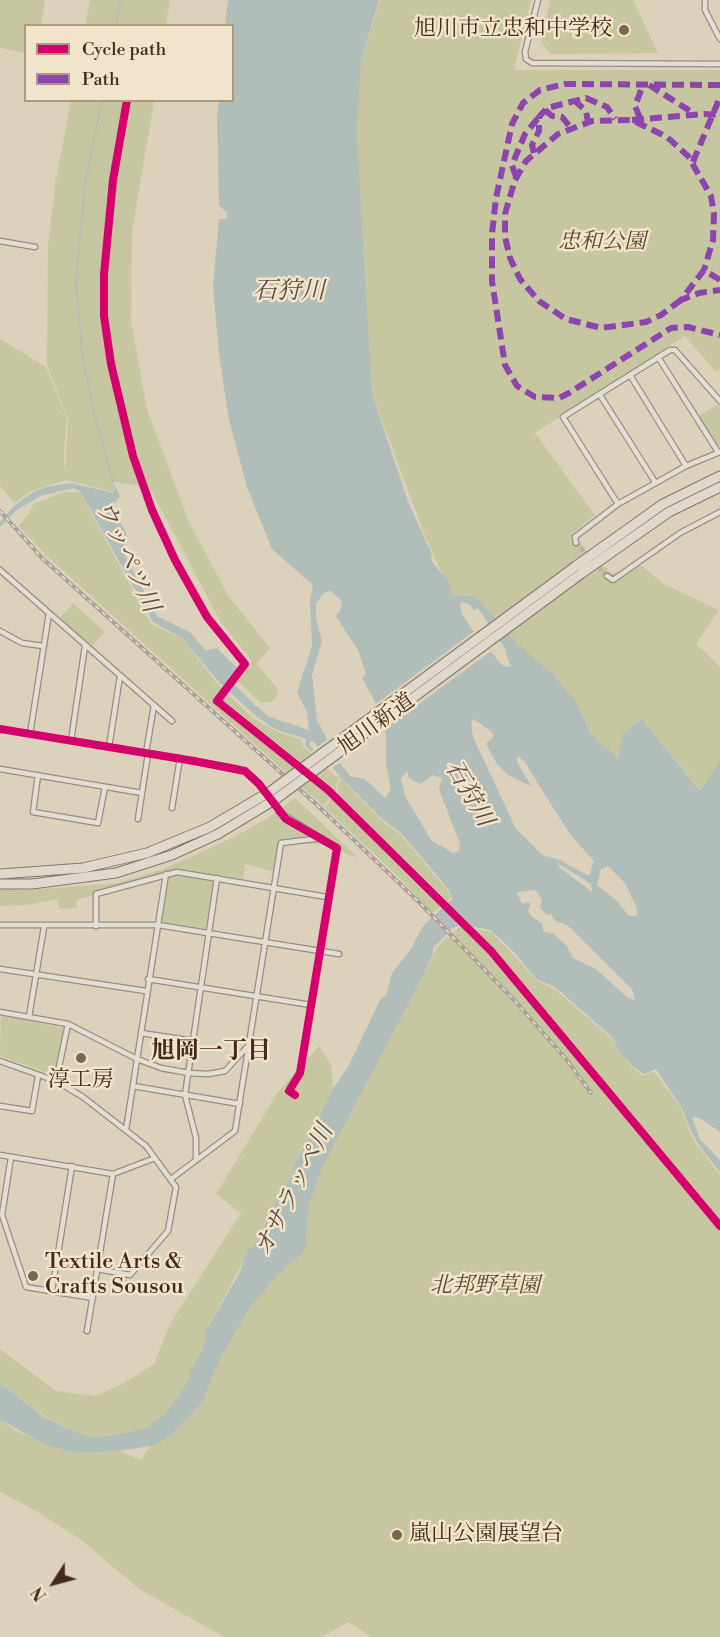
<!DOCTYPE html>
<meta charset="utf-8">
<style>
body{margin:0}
#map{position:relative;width:720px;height:1637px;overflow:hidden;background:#dcd1bb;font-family:"Libre Bodoni",serif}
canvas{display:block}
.legend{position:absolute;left:24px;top:24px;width:210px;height:78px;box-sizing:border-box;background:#f1e4ca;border:2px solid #ac9984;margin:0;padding:8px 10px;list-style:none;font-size:18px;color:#45291a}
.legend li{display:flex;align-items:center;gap:12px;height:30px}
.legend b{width:30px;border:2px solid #ac9984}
.north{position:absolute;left:24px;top:1553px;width:60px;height:60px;-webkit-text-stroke:4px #f1e4ca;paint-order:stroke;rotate:234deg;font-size:16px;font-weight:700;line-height:24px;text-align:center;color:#45291a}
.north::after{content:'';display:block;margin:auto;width:21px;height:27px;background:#45291a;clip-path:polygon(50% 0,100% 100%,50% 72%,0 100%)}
</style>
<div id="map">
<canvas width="720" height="1637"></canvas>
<ul class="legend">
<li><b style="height:8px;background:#d6006c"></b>Cycle path</li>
<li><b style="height:8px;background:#8e44ad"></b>Path</li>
</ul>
<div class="north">N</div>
</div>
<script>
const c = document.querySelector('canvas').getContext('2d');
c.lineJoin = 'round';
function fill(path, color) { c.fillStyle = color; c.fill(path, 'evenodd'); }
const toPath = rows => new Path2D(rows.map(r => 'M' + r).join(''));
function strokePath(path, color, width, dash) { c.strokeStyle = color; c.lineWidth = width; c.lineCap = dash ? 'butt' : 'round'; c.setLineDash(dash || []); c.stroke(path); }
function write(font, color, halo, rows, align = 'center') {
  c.font = font + ' "Libre Bodoni","Noto Serif JP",serif'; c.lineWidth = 5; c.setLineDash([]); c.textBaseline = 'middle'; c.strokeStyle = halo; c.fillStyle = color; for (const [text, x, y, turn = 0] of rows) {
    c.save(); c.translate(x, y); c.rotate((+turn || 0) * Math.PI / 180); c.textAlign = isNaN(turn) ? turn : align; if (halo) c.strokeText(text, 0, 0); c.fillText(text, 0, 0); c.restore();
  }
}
fill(toPath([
 [0,0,45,0,41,25,26,26,25,53,0,48],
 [90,0,170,0,166,25,85,25],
 [380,0,531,0,514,70,720,70,720,369,716,372,685,336,535,433,595,515,573,533,586,551,612,573,642,566,664,584,719,610,696,644,720,667,720,761,701,791,642,719,618,758,590,733,576,701,550,671,517,643,476,598,452,595,425,536,372,394,357,132,361,61],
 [550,0,633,0,658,53,550,54,541,41],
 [71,101,154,101,132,232,131,321,147,409,188,520,229,597,270,648,257,664,277,688,278,694,271,702,261,703,238,682,252,661,220,621,150,488,112,481,114,492,66,480,31,491,14,503,0,486,0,339,46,367,67,419,64,449,65,470,72,471,66,469,66,457,68,419,47,365,48,246,56,179],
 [718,404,720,406,720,446,717,447,699,416],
 [64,492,80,492,151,624,183,639,217,683,251,717,275,731,302,740,303,746,334,775,340,777,336,786,336,795,330,796,324,807,47,556,19,526,30,512,33,504],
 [73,603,105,632,92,646,60,618],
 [341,779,381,820,401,835,448,891,450,899,432,913,399,877,325,808,332,798,338,795,337,787],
 [295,798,358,858,326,845,280,841,273,872,245,864,243,879,216,875,209,929,162,922,168,872,77,900,76,908,59,909,57,899,26,905,0,906,0,889,29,890,117,883,166,868,234,837,268,818],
 [459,927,492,932,536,980,556,990,611,1038,631,1067,643,1076,654,1071,682,1110,689,1131,698,1147,720,1175,720,1637,371,1637,349,1622,321,1637,224,1637,139,1589,84,1542,40,1513,0,1492,0,1420,18,1432,75,1453,119,1451,141,1460,295,1218,433,957,436,948],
 [1,1015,64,1028,54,1075,0,1056],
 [319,1046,331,1064,333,1089,294,1166,293,1173,262,1228,255,1247,243,1262,206,1331,204,1347,190,1370,190,1378,166,1413,144,1429,110,1436,92,1437,65,1428,44,1416,0,1383,0,1349,56,1391,96,1396,124,1383,154,1364,170,1324,241,1213,216,1194,278,1092]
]), '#c6c7a1');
fill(toPath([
 [228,0,379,0,361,61,357,132,372,394,409,504,431,552,432,562,448,581,452,595,476,597,517,643,550,671,576,701,590,733,618,758,623,734,642,719,700,791,720,761,720,1132,700,1118,692,1117,700,1139,720,1160,720,1172,700,1147,690,1129,683,1110,656,1069,644,1074,632,1066,620,1052,612,1037,555,987,536,979,516,954,491,930,474,927,472,930,464,929,459,925,453,928,433,948,433,954,424,974,323,1166,309,1203,305,1250,278,1275,250,1307,220,1358,202,1402,170,1436,155,1445,119,1451,75,1453,47,1445,0,1420,0,1383,44,1417,65,1428,91,1437,110,1436,144,1429,166,1413,190,1378,190,1370,204,1347,206,1331,240,1272,248,1249,255,1246,268,1217,293,1173,294,1166,333,1089,349,1065,380,1000,386,995,392,973,411,949,423,926,452,899,449,890,402,834,382,819,340,777,315,743,310,741,310,746,316,751,311,752,305,745,306,739,275,729,257,717,218,681,183,639,153,622,80,491,74,488,40,496,17,510,0,527,0,522,14,506,30,494,45,487,71,483,114,493,114,489,117,489,120,496,115,503,115,513,126,532,125,555,157,616,191,633,205,650,217,648,239,670,231,681,256,706,270,717,309,730,307,712,297,692,312,646,310,602,313,585,272,549,247,487,229,420,219,354,213,286,219,219,226,219,227,212,219,206,217,116,219,101,232,100,232,26,225,25],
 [330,590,342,601,340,611,336,616,358,650,366,673,362,678,374,700,386,734,386,764,391,790,385,798,365,779,350,776,340,763,317,721,312,675,322,641,316,619,316,604,323,594],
 [460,602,469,604,474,610,478,608,504,647,511,667,503,666,471,628,461,612],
 [473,719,491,731,494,736,486,744,497,764,508,775,531,786,517,762,517,756,524,761,569,833,594,861,589,876,560,860,542,855,516,829,473,737,471,724],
 [407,771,409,778,421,784,433,775,442,778,439,789,460,844,459,851,453,853,431,840,405,796,401,779],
 [557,863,591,884,592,892,559,867],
 [608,866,625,883,637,908,637,916,629,916,615,899,597,885,601,869],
 [536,890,542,900,540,908,547,915,551,914,555,921,567,925,632,989,635,1000,628,998,596,969,573,958,567,946,554,934,543,931,543,924,531,916,528,911,531,902,522,904,517,892]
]), '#b1bdb8');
fill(toPath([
 [476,630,494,649,382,731,373,706],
 [328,739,342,761,331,769,318,752,309,753]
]), '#dcd1bb');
strokePath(toPath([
 [116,26,120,0],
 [102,100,85,184,76,280,82,354,94,413,115,489]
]), '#b1bdb8', 1.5);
strokePath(toPath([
 [576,543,589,557],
 [594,563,607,576]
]), '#beaf9b', 4.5, [4.5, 2]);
const street = toPath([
 [538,0,525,52,526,59,532,63,720,64],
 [705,0,705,10,720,39],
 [0,241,35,247],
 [658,357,718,452],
 [630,375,686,466],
 [600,395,655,482],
 [618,504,563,417,670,350,675,350,720,401],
 [576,543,575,537,618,504,686,466,720,452],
 [0,570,172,721],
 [607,576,613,580,680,533,720,512],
 [0,631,22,643,43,646],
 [0,729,235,768,245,771,259,784],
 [30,734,49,613],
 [71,741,85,646],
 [109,747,120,676],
 [146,753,154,705],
 [0,769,142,793],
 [38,775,33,812,98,823,105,787],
 [172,808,180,758],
 [279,812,337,848,300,1073,289,1091,295,1095],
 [138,819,148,754],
 [0,925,158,925,339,954],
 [96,926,96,894,177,872,327,897],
 [0,969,146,991],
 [148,979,311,1005],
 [0,1012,68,1024,137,1059,161,1068,189,1073,208,1074,225,1071,248,1046],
 [29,1017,44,927],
 [141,1033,194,1041],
 [0,1061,56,1081,83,1097,146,1146,176,1187,168,1231,130,1275,97,1269],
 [56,1081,68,1024],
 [133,1086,240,1104],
 [0,1106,32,1111,38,1076],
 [126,1130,166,874],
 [0,1155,113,1174,155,1158],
 [11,1157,2,1215,26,1287,93,1298],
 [196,1158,196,1138,185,1095,217,878],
 [171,1179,235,1131,281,843,322,838],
 [52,1291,72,1166],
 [87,1331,113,1174]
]);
const highway = toPath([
 [576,566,663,504,720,476],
 [582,573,669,512,720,487],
 [0,874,83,868,147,853,210,827,271,791],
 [0,884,32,884,116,873,172,855,218,834,276,799]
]);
strokePath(street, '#978d7f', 7);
strokePath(highway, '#81776a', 11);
strokePath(street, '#e3ded3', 4.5);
strokePath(highway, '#dfd8cb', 9);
const rail = toPath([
 [0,511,43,559,317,805,419,902,515,1001,566,1059,591,1093]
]);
strokePath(rail, '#a8a197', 4);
strokePath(rail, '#f1e4ca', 1.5, [4.5]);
const highwayBridge = toPath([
 [271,791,576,566],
 [276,799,582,573]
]);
strokePath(highwayBridge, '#81776a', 11, []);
strokePath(highwayBridge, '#dfd8cb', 9);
strokePath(toPath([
 [649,85,695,114],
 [720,85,565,84,540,90,523,103,512,124,496,198,492,234,492,281,505,365,517,386,535,397,559,398,569,393,671,328,688,327,720,335],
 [574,100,586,111,588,122],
 [545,110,552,116,562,117,571,128],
 [640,118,635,106,643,85],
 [632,120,704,114,720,115],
 [534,153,532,145,539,131,539,117,547,108,586,98,607,107,615,119],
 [693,162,720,97],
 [516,177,512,165,525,134,539,117],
 [720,280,704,270,681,300,699,293,720,290],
 [681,300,661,315,646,322,601,328,566,319,539,301,520,279,510,258,505,237,505,214,509,200,515,180,526,161,558,134,592,121,632,120,667,137,688,156,711,196,714,214,713,240,704,270]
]), '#8e44ad', 6, [12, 6]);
strokePath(toPath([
 [127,100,113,180,104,274,104,316,111,364,133,456,152,510,175,560,207,617,245,664,217,701,328,790,491,951,720,1226],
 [0,729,194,761,245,771,259,784,286,819,337,848,300,1073,289,1091,295,1095]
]), '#d6006c', 8);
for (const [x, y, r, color] of [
 [624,30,6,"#7a6452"],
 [81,1058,6,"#7a6452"],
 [33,1276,6,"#7a6452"],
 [397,1535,6,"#7a6452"]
]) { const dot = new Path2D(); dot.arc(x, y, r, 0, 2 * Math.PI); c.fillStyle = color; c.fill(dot); strokePath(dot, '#f1e4ca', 2); }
write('22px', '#45291a', '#f1e4ca', [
 ["旭川市立忠和中学校",612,30,"right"],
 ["淳工房",81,1081,"center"],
 ["Textile Arts &",45,1263],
 ["Crafts Sousou",45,1288],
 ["嵐山公園展望台",409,1535]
], 'left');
write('italic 22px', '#5b4731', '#f1e4ca', [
 ["忠和公園",602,243],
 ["北邦野草園",485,1287]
]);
write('22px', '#45291a', '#f1e4ca', [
 ["旭川新道",377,725,-36]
]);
write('italic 24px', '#5b4c41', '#f1e4ca', [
 ["石狩川",289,292],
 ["ウッペツ川",126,557,65],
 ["石狩川",468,794,60],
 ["オサラッペ川",295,1191,-63]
]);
write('bold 24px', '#45291a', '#f1e4ca', [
 ["旭岡一丁目",211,1052]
]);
</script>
